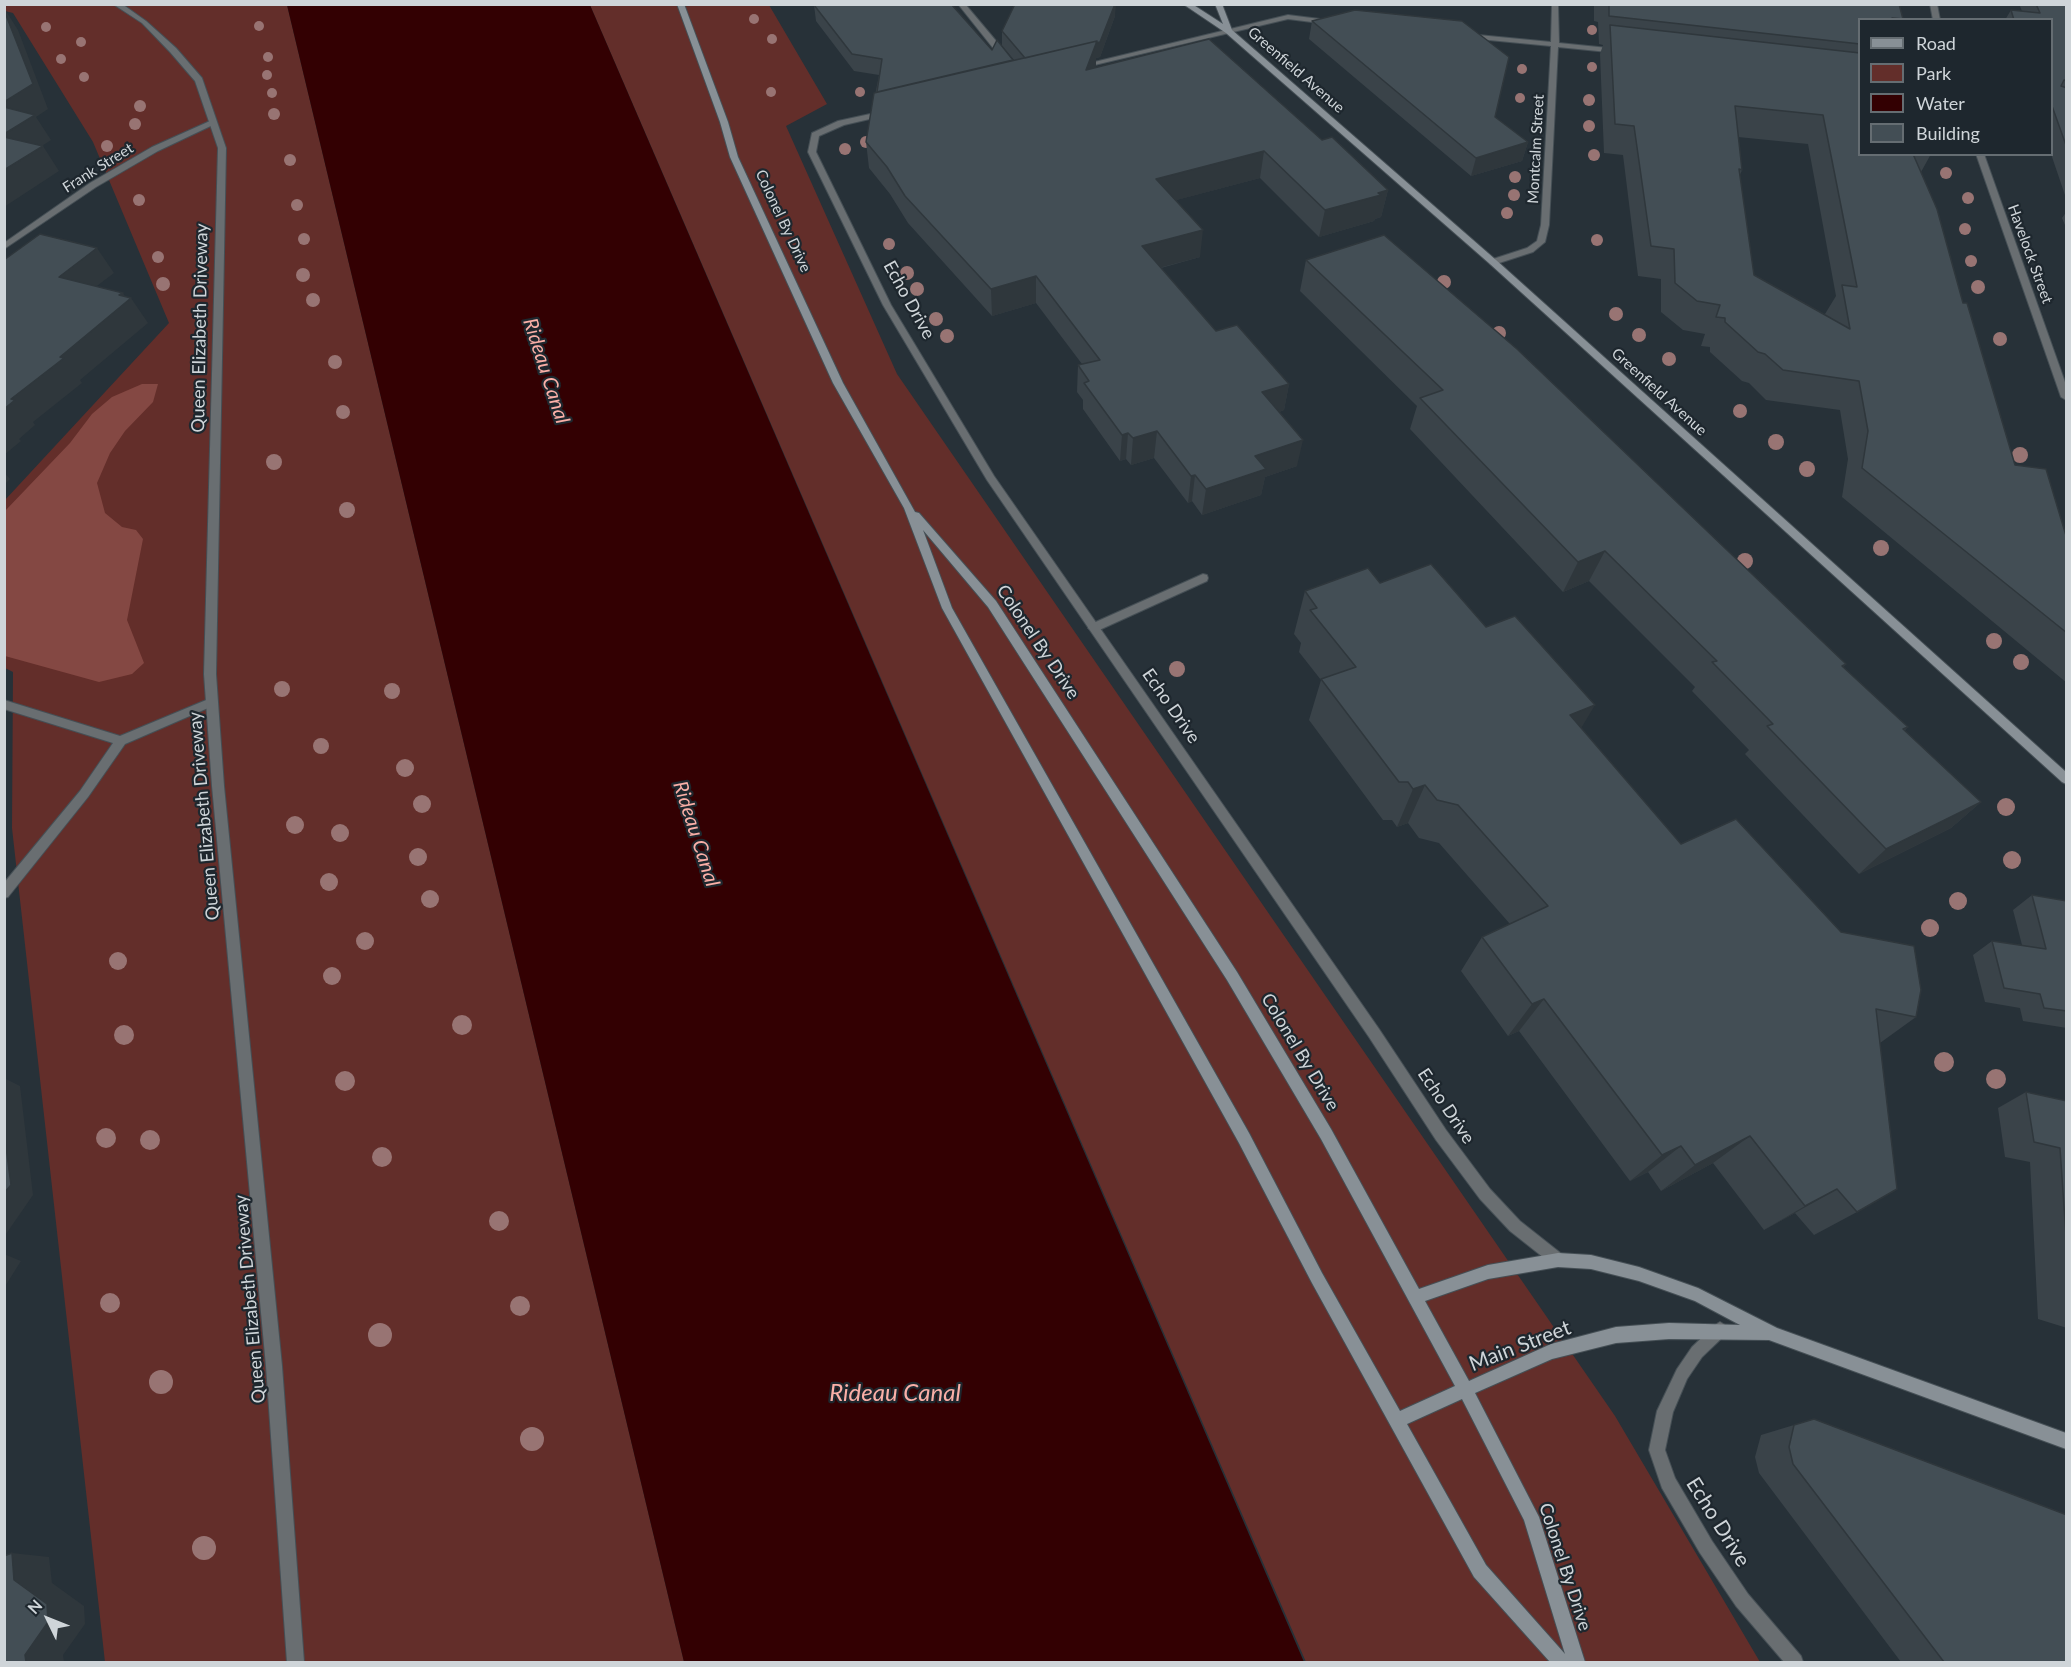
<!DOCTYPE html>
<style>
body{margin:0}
#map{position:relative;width:2071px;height:1667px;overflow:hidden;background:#273138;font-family:Lato,sans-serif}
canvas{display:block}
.frame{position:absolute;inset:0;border:6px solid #cfd5d9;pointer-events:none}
.legend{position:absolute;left:1858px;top:18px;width:195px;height:138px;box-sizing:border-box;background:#1e272e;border:2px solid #656d72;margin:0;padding:8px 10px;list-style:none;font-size:18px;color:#cfd5d9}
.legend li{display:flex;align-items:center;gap:12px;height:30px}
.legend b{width:30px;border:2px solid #656d72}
.north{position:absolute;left:18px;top:1589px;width:60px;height:60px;-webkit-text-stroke:4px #1e272e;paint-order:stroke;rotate:313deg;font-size:16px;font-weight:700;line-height:24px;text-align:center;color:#cfd5d9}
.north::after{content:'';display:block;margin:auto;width:21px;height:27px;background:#cfd5d9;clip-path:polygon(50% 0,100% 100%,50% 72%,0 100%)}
</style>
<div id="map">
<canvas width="2071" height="1667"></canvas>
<div class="frame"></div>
<ul class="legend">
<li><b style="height:8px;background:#889096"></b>Road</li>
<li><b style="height:16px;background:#632e2a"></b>Park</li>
<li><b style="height:16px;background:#330002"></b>Water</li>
<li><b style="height:16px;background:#434e55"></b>Building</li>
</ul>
<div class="north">N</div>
</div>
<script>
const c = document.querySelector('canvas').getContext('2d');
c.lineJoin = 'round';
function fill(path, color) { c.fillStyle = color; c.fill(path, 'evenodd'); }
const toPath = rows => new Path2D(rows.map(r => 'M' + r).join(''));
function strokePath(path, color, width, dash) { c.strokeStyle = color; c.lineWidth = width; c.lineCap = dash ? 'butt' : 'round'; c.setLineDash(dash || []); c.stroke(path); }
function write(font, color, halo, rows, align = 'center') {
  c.font = font + ' Lato,sans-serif'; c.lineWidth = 4.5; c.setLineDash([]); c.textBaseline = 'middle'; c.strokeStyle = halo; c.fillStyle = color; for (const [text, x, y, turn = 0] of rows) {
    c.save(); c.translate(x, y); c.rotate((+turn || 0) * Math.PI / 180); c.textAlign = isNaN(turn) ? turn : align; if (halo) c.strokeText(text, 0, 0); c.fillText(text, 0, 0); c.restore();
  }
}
fill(toPath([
 [5,5,287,5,684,1662,105,1662,12,828,13,672,5,668,5,500,169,323,93,142,13,13,5,11],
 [590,5,769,5,827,104,786,126,897,374,1615,1416,1760,1662,1306,1662]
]), '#632e2a');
fill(toPath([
 [142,384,158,384,153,402,125,431,110,453,97,483,105,513,122,527,136,530,143,539,127,620,144,663,132,674,99,682,5,656,5,511,70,443,92,414,112,397]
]), '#844843');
fill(toPath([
 [287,5,590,5,1304,1662,684,1662]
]), '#330002');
const service = toPath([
 [1203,574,1207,575,1208,578,1207,581,1097,631,1093,632,1088,628,1089,625,1203,574]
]);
const minor = toPath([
 [958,4,965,4,1007,54,1007,58,1001,58,958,4],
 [1552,4,1558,4,1559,43,1618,49,1622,51,1618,53,1558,47,1549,225,1545,242,1533,252,1493,265,1490,264,1490,260,1527,248,1537,241,1541,225,1551,46,1468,38,1464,36,1468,34,1551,42,1552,4],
 [1930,4,1937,4,1940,20,1933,20,1930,4],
 [1288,15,1328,20,1332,22,1328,24,1288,19,1082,68,1078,66,1288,15],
 [884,111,888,113,887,115,844,125,819,136,816,152,891,305,994,476,1379,1029,1446,1130,1490,1189,1520,1221,1563,1255,1565,1260,1563,1265,1558,1267,1553,1265,1510,1231,1480,1199,1436,1140,1369,1037,987,480,883,305,808,152,812,133,838,121,884,111],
 [210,121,217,123,158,151,96,187,4,249,4,243,90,183,152,147,210,121],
 [1976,154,1984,154,2066,385,2066,400,2061,397,1976,154],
 [211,698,217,702,215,705,125,744,88,797,8,897,4,898,4,883,80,791,113,743,4,709,4,700,120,736,211,698],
 [1720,1322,1725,1325,1728,1330,1725,1335,1702,1357,1687,1379,1673,1412,1665,1450,1675,1478,1712,1541,1748,1594,1801,1656,1803,1662,1784,1662,1736,1606,1700,1553,1662,1488,1649,1450,1657,1411,1677,1369,1692,1347,1715,1325,1720,1322]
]);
const tertiary = toPath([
 [113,4,122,4,146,21,176,48,202,78,226,148,216,674,224,786,282,1366,304,1662,287,1662,266,1366,212,786,204,674,218,148,195,81,170,52,142,23,113,4]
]);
const secondary = toPath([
 [677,4,684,4,728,122,738,157,843,383,915,512,919,513,996,601,1237,972,1331,1129,1419,1289,1488,1265,1558,1253,1591,1255,1639,1267,1698,1288,1777,1328,2066,1433,2066,1449,1769,1340,1669,1339,1616,1343,1552,1359,1475,1393,1539,1517,1585,1662,1550,1662,1474,1577,1312,1283,1239,1143,942,608,904,508,833,383,730,157,720,122,677,4],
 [923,530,988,607,1227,980,1321,1139,1455,1386,1400,1411,1322,1273,1249,1133,952,608,923,530],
 [1558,1267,1591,1269,1639,1281,1695,1301,1740,1325,1669,1323,1616,1327,1551,1344,1469,1381,1425,1301,1488,1279,1558,1267],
 [1462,1399,1524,1520,1565,1654,1486,1565,1407,1424,1462,1399],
 [1183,4,1192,4,1223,24,1215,4,1222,4,1232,30,1496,260,2066,772,2066,784,2062,782,1490,264,1226,33,1183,4]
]);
strokePath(service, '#454f55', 2);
strokePath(minor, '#454f55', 2);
strokePath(tertiary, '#454f55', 2);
strokePath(secondary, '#454f55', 2);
fill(service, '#696e71');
fill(minor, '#696e71');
fill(tertiary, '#696e71');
fill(secondary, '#889096');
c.fillStyle = '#987473';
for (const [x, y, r] of [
 [754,19,5],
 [259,26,5],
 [46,27,5],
 [1592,30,5],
 [772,39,5],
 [81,42,5],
 [268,57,5],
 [61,59,5],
 [1592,67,5],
 [1522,69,5],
 [267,75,5],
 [84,77,5],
 [771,92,5],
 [860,92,5],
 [272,93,5],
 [1520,98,5],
 [1589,100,6],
 [140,106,6],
 [274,114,6],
 [135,124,6],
 [1589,126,6],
 [866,142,6],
 [107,146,6],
 [845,149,6],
 [1594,155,6],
 [290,160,6],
 [1946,173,6],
 [1515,177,6],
 [1514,195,6],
 [1968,198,6],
 [139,200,6],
 [297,205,6],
 [1507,213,6],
 [1965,229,6],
 [304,239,6],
 [1597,240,6],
 [889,244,6],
 [158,257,6],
 [1971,261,6],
 [907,273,7],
 [303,275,7],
 [1444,282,7],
 [163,284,7],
 [1978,287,7],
 [917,289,7],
 [313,300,7],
 [1616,314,7],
 [936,319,7],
 [1499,333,7],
 [1639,335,7],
 [947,336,7],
 [2000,339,7],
 [1669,359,7],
 [335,362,7],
 [1740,411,7],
 [343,412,7],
 [1776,442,8],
 [2020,455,8],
 [274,462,8],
 [1807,469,8],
 [347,510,8],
 [1881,548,8],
 [1745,561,8],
 [1994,641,8],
 [2021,662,8],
 [1177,669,8],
 [282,689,8],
 [392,691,8],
 [321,746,8],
 [405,768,9],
 [422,804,9],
 [2006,807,9],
 [295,825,9],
 [340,833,9],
 [418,857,9],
 [2012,860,9],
 [329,882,9],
 [430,899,9],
 [1958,901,9],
 [1930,928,9],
 [365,941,9],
 [118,961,9],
 [332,976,9],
 [462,1025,10],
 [124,1035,10],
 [1944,1062,10],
 [1996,1079,10],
 [345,1081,10],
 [106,1138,10],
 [150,1140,10],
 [382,1157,10],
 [499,1221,10],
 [110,1303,10],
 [520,1306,10],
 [380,1335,12],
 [161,1382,12],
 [532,1439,12],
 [204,1548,12]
]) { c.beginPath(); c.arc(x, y, r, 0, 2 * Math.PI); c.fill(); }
fill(toPath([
 [1594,4,1899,4,1903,20,1860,20,1860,154,1931,154,1921,172,2015,465,2067,539,2067,683,1842,497,1848,459,1840,410,1766,400,1749,383,1742,381,1710,352,1710,347,1701,346,1705,334,1683,330,1661,312,1661,279,1638,276,1623,155,1604,153,1600,54,1603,45,1599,44,1598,22,1594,21],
 [1738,137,1808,144,1836,296,1825,314,1825,316,1754,275,1740,175,1742,170],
 [2019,4,2067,4,2067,201,2051,154,2052,154,2052,20,2005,20,2011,10,2022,11],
 [814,5,992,50,1013,60,1014,60,1002,46,1002,31,1115,16,1100,57,1096,58,1096,67,1322,140,1388,190,1381,217,1375,219,1374,221,1319,237,1260,178,1176,200,1200,257,1161,268,1216,331,1289,384,1284,410,1279,412,1297,466,1265,477,1261,495,1202,515,1192,501,1188,503,1154,458,1131,465,1126,459,1120,461,1083,409,1083,400,1077,392,1078,365,1082,364,1036,303,992,316,908,223,890,194,869,168,866,142,879,75,854,71,816,21],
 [1312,21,1495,117,1528,142,1522,161,1471,176,1309,39],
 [2067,211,2067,230,2062,218],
 [1306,260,1846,664,1843,667,1908,727,1904,731,1981,802,1951,828,1859,874,1745,754,1749,750,1692,691,1695,687,1589,581,1563,592,1410,429,1417,406,1300,291],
 [1380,583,1486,627,1581,728,1681,844,1916,1017,1880,1043,1857,1212,1814,1235,1795,1213,1764,1230,1713,1163,1661,1191,1648,1172,1630,1181,1519,1031,1508,1036,1461,971,1482,937,1510,924,1439,843,1419,838,1408,823,1397,827,1392,820,1383,820,1309,720,1321,680,1299,652,1301,643,1294,634,1305,591],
 [2032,895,2067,901,2067,1028,2023,1021,2020,1008,1985,1002,1973,955,1992,941,2022,945,2013,910],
 [2026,1092,2067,1101,2067,1328,2038,1319,2030,1162,2005,1157,1998,1108],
 [1794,1425,2067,1662,1901,1662,1759,1473,1755,1457,1761,1435]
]), '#3a4349');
fill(toPath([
 [1115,4,1116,4,1115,16,1100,57,1096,58,1096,67,1086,70,1026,74],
 [4,8,18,30,48,109,36,117,51,140,19,161,4,140],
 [1528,142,1522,161,1471,176,1476,158],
 [43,146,59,171,4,207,4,170],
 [1264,151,1260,178,1154,206,1156,179],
 [1388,190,1381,217,1375,219,1374,221,1319,237,1325,210],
 [1203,230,1200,257,1140,273,1142,246],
 [97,248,114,273,77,301,59,277],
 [1036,276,1036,303,992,316,991,289],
 [123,293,128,301,131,298,148,323,80,380,82,383,33,422,35,425,19,439,21,441,4,455,4,409,11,399,60,357,119,295],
 [1289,384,1284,410,1258,419,1262,392],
 [1157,431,1154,458,1131,465,1133,438],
 [1128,433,1126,459,1120,461,1122,435],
 [1303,440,1297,466,1265,477,1261,495,1202,515,1206,489,1255,456],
 [4,472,10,479,4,485],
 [1195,475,1192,501,1188,503,1191,476],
 [1605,551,1589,581,1563,592,1578,562],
 [1595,705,1571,745,1570,715],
 [1425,785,1408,823,1397,827,1413,789],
 [1981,802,1951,828,1859,874,1886,849],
 [1544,999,1519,1031,1508,1036,1532,1004],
 [4,1078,20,1086,33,1195,4,1237],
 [1750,1136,1713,1163,1661,1191,1695,1165],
 [1681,1146,1648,1172,1630,1181,1662,1155],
 [1837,1189,1795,1213,1764,1230,1805,1206],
 [4,1254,21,1261,4,1288],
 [12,1553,49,1557,52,1583,84,1606,85,1624,63,1655,64,1662,26,1662,14,1580]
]), '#2f373c');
const building = toPath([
 [951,4,992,50,997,40,1013,60,877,92,882,59,852,54,814,5,951,4],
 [1015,4,1115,4,1100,42,1096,43,1097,41,1025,58,1002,31,1015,4],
 [1609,4,1899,4,1903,19,1892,18,1892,20,1860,20,1860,44,1609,16,1609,4],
 [2036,4,2067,4,2067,81,2064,80,2061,86,2067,88,2067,148,2052,106,2052,20,2014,20,2011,10,2040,13,2036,4],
 [4,10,33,84,4,102,4,10],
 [1355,10,1462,21,1509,57,1495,117,1528,142,1476,158,1312,21,1355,10],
 [1610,25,1860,53,1860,154,1913,154,1937,209,1963,303,1967,303,2015,465,2046,469,2067,539,2067,633,1862,468,1868,431,1859,381,1783,370,1765,354,1758,352,1725,322,1725,318,1716,317,1720,305,1697,301,1675,283,1674,249,1651,246,1634,126,1615,124,1610,25],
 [1735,106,1823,115,1857,287,1842,285,1850,329,1754,275,1739,169,1742,170,1735,106],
 [1209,39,1322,140,1332,137,1388,190,1378,193,1381,195,1325,210,1264,151,1156,179,1203,230,1142,246,1216,331,1237,325,1289,384,1262,392,1303,440,1255,456,1266,469,1206,489,1195,475,1191,476,1157,431,1133,438,1128,433,1122,435,1084,383,1089,381,1078,365,1100,360,1036,276,991,289,905,196,887,167,866,142,874,93,1097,41,1086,70,1209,39],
 [4,107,35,115,4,134,4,107],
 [4,137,43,146,4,170,4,137],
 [40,234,97,248,59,277,123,293,119,295,131,298,60,357,64,358,11,399,15,400,4,409,4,260,40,234],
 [1384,235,1517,349,1846,664,1842,666,1908,727,1903,729,1981,802,1886,849,1767,726,1773,724,1712,662,1717,661,1605,551,1578,562,1420,398,1443,390,1306,260,1384,235],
 [1431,564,1486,627,1515,616,1595,705,1570,715,1681,844,1736,819,1841,932,1914,946,1921,990,1916,1017,1876,1009,1897,1189,1857,1212,1837,1189,1805,1206,1750,1136,1695,1165,1681,1146,1662,1155,1544,999,1532,1004,1482,937,1548,906,1458,805,1437,800,1425,785,1413,789,1408,782,1399,782,1321,679,1356,667,1310,610,1317,608,1305,591,1368,568,1380,583,1431,564],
 [2032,895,2067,901,2067,1011,2044,1008,2040,994,2004,988,1992,941,2046,949,2032,895],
 [2026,1092,2067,1101,2067,1250,2060,1148,2034,1142,2026,1092],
 [4,1132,11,1185,4,1193,4,1132],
 [1814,1419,2067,1515,2067,1662,1944,1662,1793,1464,1789,1447,1794,1425,1814,1419],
 [12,1553,14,1580,47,1604,48,1622,25,1655,26,1662,4,1662,4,1556,12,1553]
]);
fill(building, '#434e55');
strokePath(building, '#2f373c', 1.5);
write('15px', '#cfd5d9', '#1e272e', [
 ["Greenfield Avenue",1296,70,41],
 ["Montcalm Street",1536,149,-87],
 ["Frank Street",98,168,-32],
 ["Colonel By Drive",783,221,65],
 ["Havelock Street",2030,254,70],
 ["Greenfield Avenue",1659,392,42]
]);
write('18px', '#cfd5d9', '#1e272e', [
 ["Echo Drive",909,300,61],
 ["Queen Elizabeth Driveway",200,328,-89],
 ["Colonel By Drive",1038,642,56],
 ["Echo Drive",1171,706,55],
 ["Queen Elizabeth Driveway",204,816,-95],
 ["Colonel By Drive",1300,1052,59],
 ["Echo Drive",1446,1106,56],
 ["Queen Elizabeth Driveway",250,1299,-95],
 ["Colonel By Drive",1565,1567,72]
]);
write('italic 20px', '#faafa7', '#1e272e', [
 ["Rideau Canal",546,371,72],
 ["Rideau Canal",696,834,72]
]);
write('21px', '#cfd5d9', '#1e272e', [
 ["Main Street",1520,1346,-21],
 ["Echo Drive",1718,1522,58]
]);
write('italic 24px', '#faafa7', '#1e272e', [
 ["Rideau Canal",895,1393]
]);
</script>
